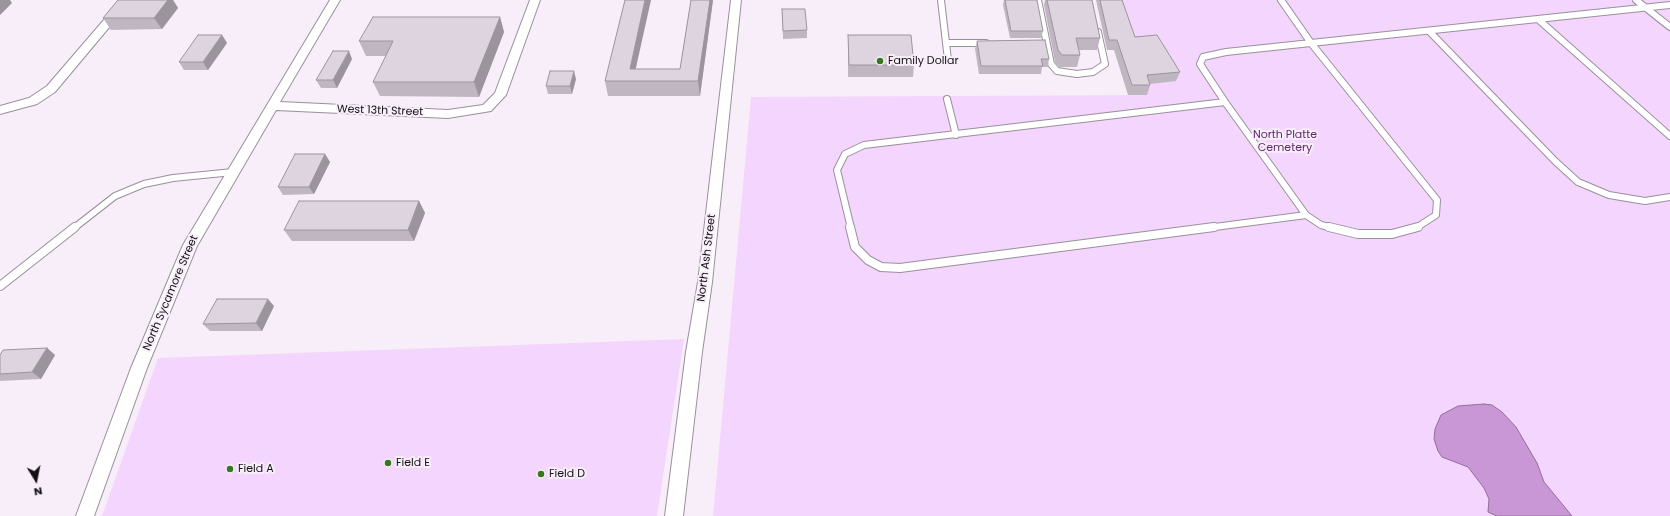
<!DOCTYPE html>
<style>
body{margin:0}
#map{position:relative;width:1670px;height:516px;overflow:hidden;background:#f8eefa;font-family:Poppins,sans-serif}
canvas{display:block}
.north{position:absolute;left:16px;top:460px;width:40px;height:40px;-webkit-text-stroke:3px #f8eefa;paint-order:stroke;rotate:170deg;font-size:11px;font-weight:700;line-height:16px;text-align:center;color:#141115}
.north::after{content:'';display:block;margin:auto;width:14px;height:18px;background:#141115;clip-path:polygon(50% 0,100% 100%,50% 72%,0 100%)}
</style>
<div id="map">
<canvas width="1670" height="516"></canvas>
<div class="north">N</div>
</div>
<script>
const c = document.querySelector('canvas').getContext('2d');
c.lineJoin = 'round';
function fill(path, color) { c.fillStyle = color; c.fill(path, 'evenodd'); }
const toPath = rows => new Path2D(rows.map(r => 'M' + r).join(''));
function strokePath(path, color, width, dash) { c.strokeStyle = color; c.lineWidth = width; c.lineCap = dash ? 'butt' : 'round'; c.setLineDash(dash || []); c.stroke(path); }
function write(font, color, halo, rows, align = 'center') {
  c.font = font + ' Poppins,sans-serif'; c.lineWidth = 4; c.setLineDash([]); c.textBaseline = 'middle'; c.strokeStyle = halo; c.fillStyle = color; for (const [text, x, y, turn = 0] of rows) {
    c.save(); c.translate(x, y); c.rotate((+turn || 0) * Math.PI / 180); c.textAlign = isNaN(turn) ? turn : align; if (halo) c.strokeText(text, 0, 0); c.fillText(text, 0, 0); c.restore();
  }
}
fill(toPath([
 [1116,0,1670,0,1670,516,713,516,751,97,1147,95],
 [684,339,657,516,102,516,158,358]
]), '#f4d5fd');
const water = toPath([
 [1484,404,1492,405,1502,412,1516,427,1537,463,1544,482,1572,516,1497,516,1488,512,1489,499,1484,488,1468,467,1442,457,1438,451,1434,439,1435,429,1441,415,1458,406,1484,404]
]);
fill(water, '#c997d6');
strokePath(water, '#936f9c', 1);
const laneFar1 = toPath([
 [941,0,948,60],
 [1038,0,1051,64,1057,71,1077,74,1093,72,1105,64,1098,32],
 [1281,0,1311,43],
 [1636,0,1670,27],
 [1539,20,1670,136],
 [1429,31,1555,161,1578,182,1609,195,1645,201,1670,197],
 [946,43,986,43],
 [1311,43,1437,200,1436,215,1416,228],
 [1311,43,1226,52,1203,57,1200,64,1225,102,1306,215,1321,225,1333,228],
 [1311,43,1670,5],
 [947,99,956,135],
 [74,228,115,196,144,184,173,178,233,172],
 [851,228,837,170,845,154,864,145,1225,102],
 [1207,228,1306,215]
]);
const lane = toPath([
 [850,227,855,247,868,260,881,267,900,268,1214,227],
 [1329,227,1358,234,1392,234,1418,227],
 [0,286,75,227]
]);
const street = toPath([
 [121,0,132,0,55,92,37,104,0,114,0,106,29,98,47,86,121,0],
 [330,0,340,0,280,102,448,110,483,105,495,93,530,0,540,0,506,95,491,111,448,118,276,110,197,246,147,368,94,516,76,516,131,368,183,245,330,0],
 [731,0,741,0,712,282,702,352,683,516,665,516,686,352,698,282,731,0]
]);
strokePath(laneFar1, '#99909b', 8);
strokePath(lane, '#99909b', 10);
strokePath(street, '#99909b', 2);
strokePath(laneFar1, '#fff', 6);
strokePath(lane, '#fff', 8);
fill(street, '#fff');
fill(toPath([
 [118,0,173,0,178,8,162,29,111,30,103,18],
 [691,0,713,0,700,96,608,96,605,81,636,69,680,69],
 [1004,0,1037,0,1043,31,1041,38,1010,38,1003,5],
 [1045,0,1092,0,1100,38,1097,50,1079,50,1080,55,1077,67,1059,67,1055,62,1044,5],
 [1096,0,1122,0,1135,37,1180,72,1176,81,1150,84,1150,85,1147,95,1128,95,1114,50,1107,50],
 [782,9,807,30,807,38,783,39],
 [500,17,504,32,479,97,380,96,373,82,386,56,366,56,359,41],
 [222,35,227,43,208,70,184,70,179,62],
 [848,35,914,65,913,77,848,77],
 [977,41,1049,59,1048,67,1042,67,1041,74,979,74,975,49],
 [352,59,337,88,321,88,316,80],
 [576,79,572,94,548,94,546,86],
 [325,154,330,162,314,194,283,195,278,187],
 [419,201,425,213,414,241,292,241,284,230],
 [274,306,262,331,210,331,203,324],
 [47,348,55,355,41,379,0,381,0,355]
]), '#bfb6c1');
fill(toPath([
 [0,0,10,0,12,3,0,15],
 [168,0,173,0,178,8,162,29,154,18],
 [645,0,651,0,633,81,630,69],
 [710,0,713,0,700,96,698,81],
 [500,17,504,32,479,97,474,82],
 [222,35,227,43,208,70,203,62],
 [349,51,352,59,337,88,333,80],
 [574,71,576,79,572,94,570,86],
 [325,154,330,162,314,194,309,187],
 [419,201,425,213,414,241,408,230],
 [268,299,274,306,262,331,256,323],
 [47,348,55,355,41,379,32,372]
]), '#9b949d');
const building = toPath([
 [118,0,168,0,154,18,103,18,118,0],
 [625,0,645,0,630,69,680,69,691,0,710,0,698,81,605,81,625,0],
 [1005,0,1037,0,1043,31,1011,31,1005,0],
 [1047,0,1092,0,1100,38,1076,38,1080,55,1062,55,1058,50,1047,0],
 [1100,0,1122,0,1135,37,1157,35,1180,72,1147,75,1150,85,1132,85,1117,40,1109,40,1100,0],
 [782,9,805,9,807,30,783,31,782,9],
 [373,17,500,17,474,82,373,82,393,41,359,41,373,17],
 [198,35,222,35,203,62,179,62,198,35],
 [848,35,911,35,914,65,849,65,848,35],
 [1045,40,1049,59,1041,59,1043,66,981,66,977,41,1045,40],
 [333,51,349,51,333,80,316,80,333,51],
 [550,71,574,71,570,86,546,86,550,71],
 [295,154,325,154,309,187,278,187,295,154],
 [299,201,419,201,408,230,284,230,299,201],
 [217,299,268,299,256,323,203,324,217,299],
 [47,348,32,372,0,374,0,355,3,350,47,348]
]);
fill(building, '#ded4e0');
strokePath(building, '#9b949d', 1);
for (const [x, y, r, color] of [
 [880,61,4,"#35791c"],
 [388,463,4,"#35791c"],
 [230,469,4,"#35791c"],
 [541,474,4,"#35791c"]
]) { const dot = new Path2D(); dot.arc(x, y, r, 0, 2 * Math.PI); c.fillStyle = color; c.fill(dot); strokePath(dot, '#f8eefa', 1.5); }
write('11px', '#141115', '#f8eefa', [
 ["Family Dollar",888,61],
 ["Field E",396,463],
 ["Field A",238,469],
 ["Field D",549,474]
], 'left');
write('11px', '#141115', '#f8eefa', [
 ["West 13th Street",380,111,2],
 ["North Ash Street",707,258,-83],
 ["North Sycamore Street",171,293,-67]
]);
write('11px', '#632772', '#f8eefa', [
 ["North Platte",1285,135],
 ["Cemetery",1285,148]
]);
</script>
